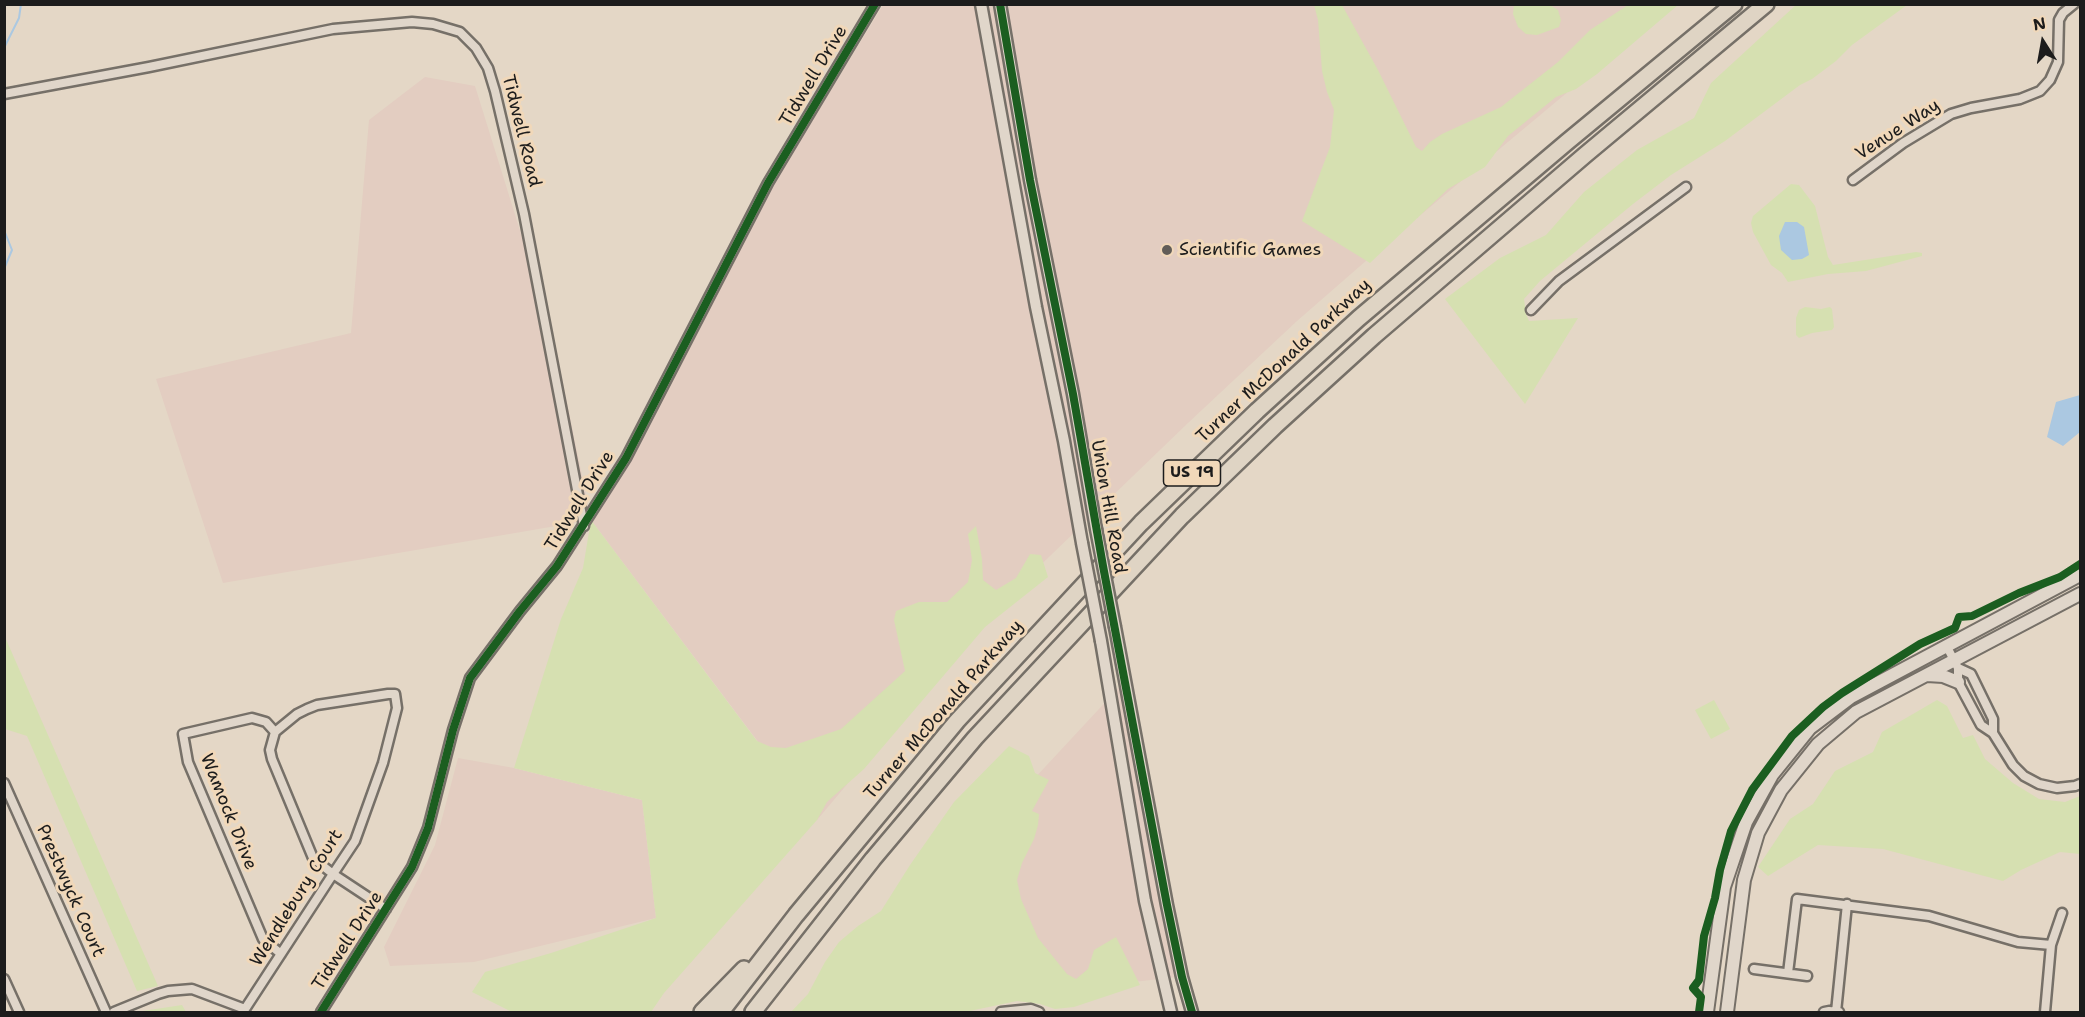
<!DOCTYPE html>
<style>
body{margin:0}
#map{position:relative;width:2085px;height:1017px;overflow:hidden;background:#e4d7c6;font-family:"Shantell Sans",sans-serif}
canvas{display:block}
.frame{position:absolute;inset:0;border:6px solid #1c1c1c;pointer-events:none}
.north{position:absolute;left:2013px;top:12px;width:60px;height:60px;-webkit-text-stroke:4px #f1d8b9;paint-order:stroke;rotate:349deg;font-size:16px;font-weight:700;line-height:24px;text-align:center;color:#1c1c1c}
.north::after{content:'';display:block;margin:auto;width:21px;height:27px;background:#1c1c1c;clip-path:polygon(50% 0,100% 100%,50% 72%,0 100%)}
</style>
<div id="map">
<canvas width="2085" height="1017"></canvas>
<div class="frame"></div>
<div class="north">N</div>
</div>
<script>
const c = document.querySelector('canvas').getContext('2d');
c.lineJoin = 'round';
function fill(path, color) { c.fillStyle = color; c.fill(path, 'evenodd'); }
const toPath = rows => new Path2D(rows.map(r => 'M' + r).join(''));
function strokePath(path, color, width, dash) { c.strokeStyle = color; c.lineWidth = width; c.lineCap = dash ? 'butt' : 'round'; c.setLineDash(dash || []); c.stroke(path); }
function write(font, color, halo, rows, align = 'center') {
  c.font = font + ' "Shantell Sans",sans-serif'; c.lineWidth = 6; c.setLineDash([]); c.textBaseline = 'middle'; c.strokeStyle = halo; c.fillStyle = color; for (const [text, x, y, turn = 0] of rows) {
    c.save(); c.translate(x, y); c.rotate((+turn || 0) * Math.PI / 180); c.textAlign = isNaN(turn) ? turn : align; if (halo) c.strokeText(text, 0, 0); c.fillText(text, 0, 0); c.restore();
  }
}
fill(toPath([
 [883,5,1672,5,1375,253,1297,321,1188,423,995,609,817,820,591,520,223,583,156,379,351,333,369,120,425,77,475,86,554,340,591,519,737,244],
 [1125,681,1176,977,1040,993,966,852],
 [458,758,514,768,642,800,656,918,474,962,390,966,384,947,435,845]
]), '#e3cdc1');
fill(toPath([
 [1797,4,1907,5,1852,45,1836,61,1812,79,1800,85,1725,141,1671,175,1633,204,1540,281,1524,299,1526,314,1529,321,1578,318,1525,404,1445,299,1500,258,1546,235,1584,192,1637,150,1694,118,1711,83],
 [1314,5,1342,5,1378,70,1416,147,1422,151,1430,142,1442,134,1501,107,1558,62,1590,30,1628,5,1678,5,1597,74,1576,89,1556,97,1508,136,1485,167,1448,189,1370,263,1302,221,1330,147,1334,110,1327,92,1322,71,1318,20],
 [1514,5,1550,5,1558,10,1561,20,1559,27,1537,35,1526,34,1518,27,1513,14],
 [1791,184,1799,185,1815,206,1828,257,1833,265,1916,252,1922,253,1922,256,1866,271,1828,274,1788,282,1782,273,1771,265,1753,232,1751,223,1753,216],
 [1805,307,1821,309,1830,307,1832,309,1834,327,1832,330,1812,333,1799,338,1796,335,1796,318,1799,310],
 [591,520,757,741,771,747,786,748,841,729,905,671,894,620,896,611,919,602,947,602,968,582,972,560,968,534,976,526,982,559,983,580,996,590,1016,578,1030,554,1041,555,1048,577,985,627,864,769,827,802,817,820,664,993,651,1012,512,1012,472,992,485,972,551,953,656,918,642,800,514,768,561,619,583,568],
 [4,637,5,637,158,986,137,991,27,736,5,729],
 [1714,700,1730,729,1711,739,1695,710],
 [1937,700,1947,706,1963,738,1973,735,1985,759,2013,783,2039,799,2065,802,2080,796,2080,854,2060,852,2021,870,2003,881,1883,849,1818,845,1768,876,1758,867,1790,819,1813,804,1835,771,1873,752,1882,732],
 [1009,746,1029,756,1035,773,1049,780,1032,811,1039,814,1038,825,1034,839,1022,863,1017,880,1021,899,1038,938,1067,974,1076,979,1088,969,1094,950,1116,937,1140,985,1074,1007,1055,1009,1040,1004,1017,1001,965,1012,791,1012,808,994,825,962,839,942,858,926,881,911,910,865,954,802],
 [182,1005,186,1012,136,1012]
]), '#d6e0b1');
fill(toPath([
 [1785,222,1797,222,1804,227,1809,255,1802,259,1792,260,1781,250,1779,236],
 [2080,395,2080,432,2063,446,2047,437,2056,402]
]), '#abc8e1');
strokePath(toPath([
 [4,48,19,18,21,4],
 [4,230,12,250,4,269]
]), '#abc8e1', 2);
const minor = toPath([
 [4,94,149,67,333,29,412,22,433,24,460,32,476,48,488,68,495,91,524,214,584,526],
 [1853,180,1903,143,1951,114,1971,108,2020,99,2040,91,2050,80,2058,62,2059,20,2063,13,2074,4],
 [1531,310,1559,281,1686,187],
 [1946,645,1958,668,1958,682,1981,725,1993,733,2013,765,2024,776,2039,784,2057,788,2075,786,2080,784],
 [1958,668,1971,674,1993,719,1993,733],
 [275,732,266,722,252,718,183,734,188,762,263,939,281,954],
 [4,783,106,1012],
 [1754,969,1807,976],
 [1788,973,1797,899,1929,916,2018,942,2051,945],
 [4,979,19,1012],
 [114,1012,158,994,168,991,192,989,245,1009],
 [244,1012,245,1009,333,874,355,841,383,763,397,708,395,694,388,694,317,705,307,709,297,714,275,732,270,750,272,759,313,858,333,874,386,909],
 [321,1012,412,867,428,828,453,730,470,678,520,611,557,566,626,458,768,183,875,4],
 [1001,1012,1031,1009,1039,1012],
 [1824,1012,1829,1011,1839,1012],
 [1836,1012,1847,904],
 [2045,1012,2051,945,2062,913]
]);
const tertiary = toPath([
 [981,4,1036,307,1064,441,1082,543],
 [1000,4,1030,180,1073,394,1096,529],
 [1115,627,1167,905,1182,977,1192,1012],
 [1101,641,1145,901,1171,1012]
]);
const secondary = toPath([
 [1927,675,1943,676,1958,682],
 [1707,1012,1724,887,1746,822,1772,775,1810,728,1851,697,2080,575],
 [1727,1012,1744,880,1758,833,1781,790,1818,744,1856,712,2080,594]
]);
const motorway = toPath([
 [702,1012,744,969],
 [721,1012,796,915,957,721,1141,523,1257,411,1359,318,1567,142,1734,4],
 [753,1012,873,859,975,738,1182,516,1275,426,1374,336,1585,155,1766,4]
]);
strokePath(minor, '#767068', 13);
strokePath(tertiary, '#767068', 15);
strokePath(secondary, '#767068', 16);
strokePath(motorway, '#767068', 20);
strokePath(minor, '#e0d6ca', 8);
strokePath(tertiary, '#e0d6ca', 10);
strokePath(secondary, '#e0d6ca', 12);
strokePath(motorway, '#dfd4c4', 15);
const tertiaryBridge = toPath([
 [1096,529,1115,627],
 [1082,543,1101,641]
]);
strokePath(tertiaryBridge, '#767068', 15, []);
strokePath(tertiaryBridge, '#e0d6ca', 10);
strokePath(toPath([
 [1000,4,1030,180,1073,394,1103,566,1167,905,1182,977,1192,1012],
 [321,1012,412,867,428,828,453,730,470,678,520,611,557,566,626,458,768,183,875,4],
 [1699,1012,1701,997,1693,988,1699,980,1704,936,1715,898,1720,870,1731,831,1752,790,1792,736,1823,707,1842,693,1920,644,1955,628,1959,617,1972,616,2019,593,2060,577,2080,564]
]), '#1b5e20', 8);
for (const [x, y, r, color] of [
 [1167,250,6,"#625d58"]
]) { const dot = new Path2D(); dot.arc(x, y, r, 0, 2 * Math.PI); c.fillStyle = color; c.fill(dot); strokePath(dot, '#f1d8b9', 2); }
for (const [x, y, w] of [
 [1192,473,57]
]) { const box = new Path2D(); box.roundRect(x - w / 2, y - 13, w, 26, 4.5); c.fillStyle = '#f1d8b9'; c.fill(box); strokePath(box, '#1c1c1c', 1.5); }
write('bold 16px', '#1c1c1c', null, [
 ["US 19",1192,473]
]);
write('18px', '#1c1c1c', '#f1d8b9', [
 ["Tidwell Drive",814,76,-59],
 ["Venue Way",1898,130,-33],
 ["Tidwell Road",521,131,76],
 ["Turner McDonald Parkway",1284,361,-43],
 ["Tidwell Drive",580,501,-58],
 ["Union Hill Road",1108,507,80],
 ["Turner McDonald Parkway",944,710,-49],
 ["Wamock Drive",228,812,68],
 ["Prestwyck Court",70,891,66],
 ["Wendlebury Court",297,898,-58],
 ["Tidwell Drive",348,941,-57]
]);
write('18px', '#1c1c1c', '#f1d8b9', [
 ["Scientific Games",1179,250]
], 'left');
</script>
